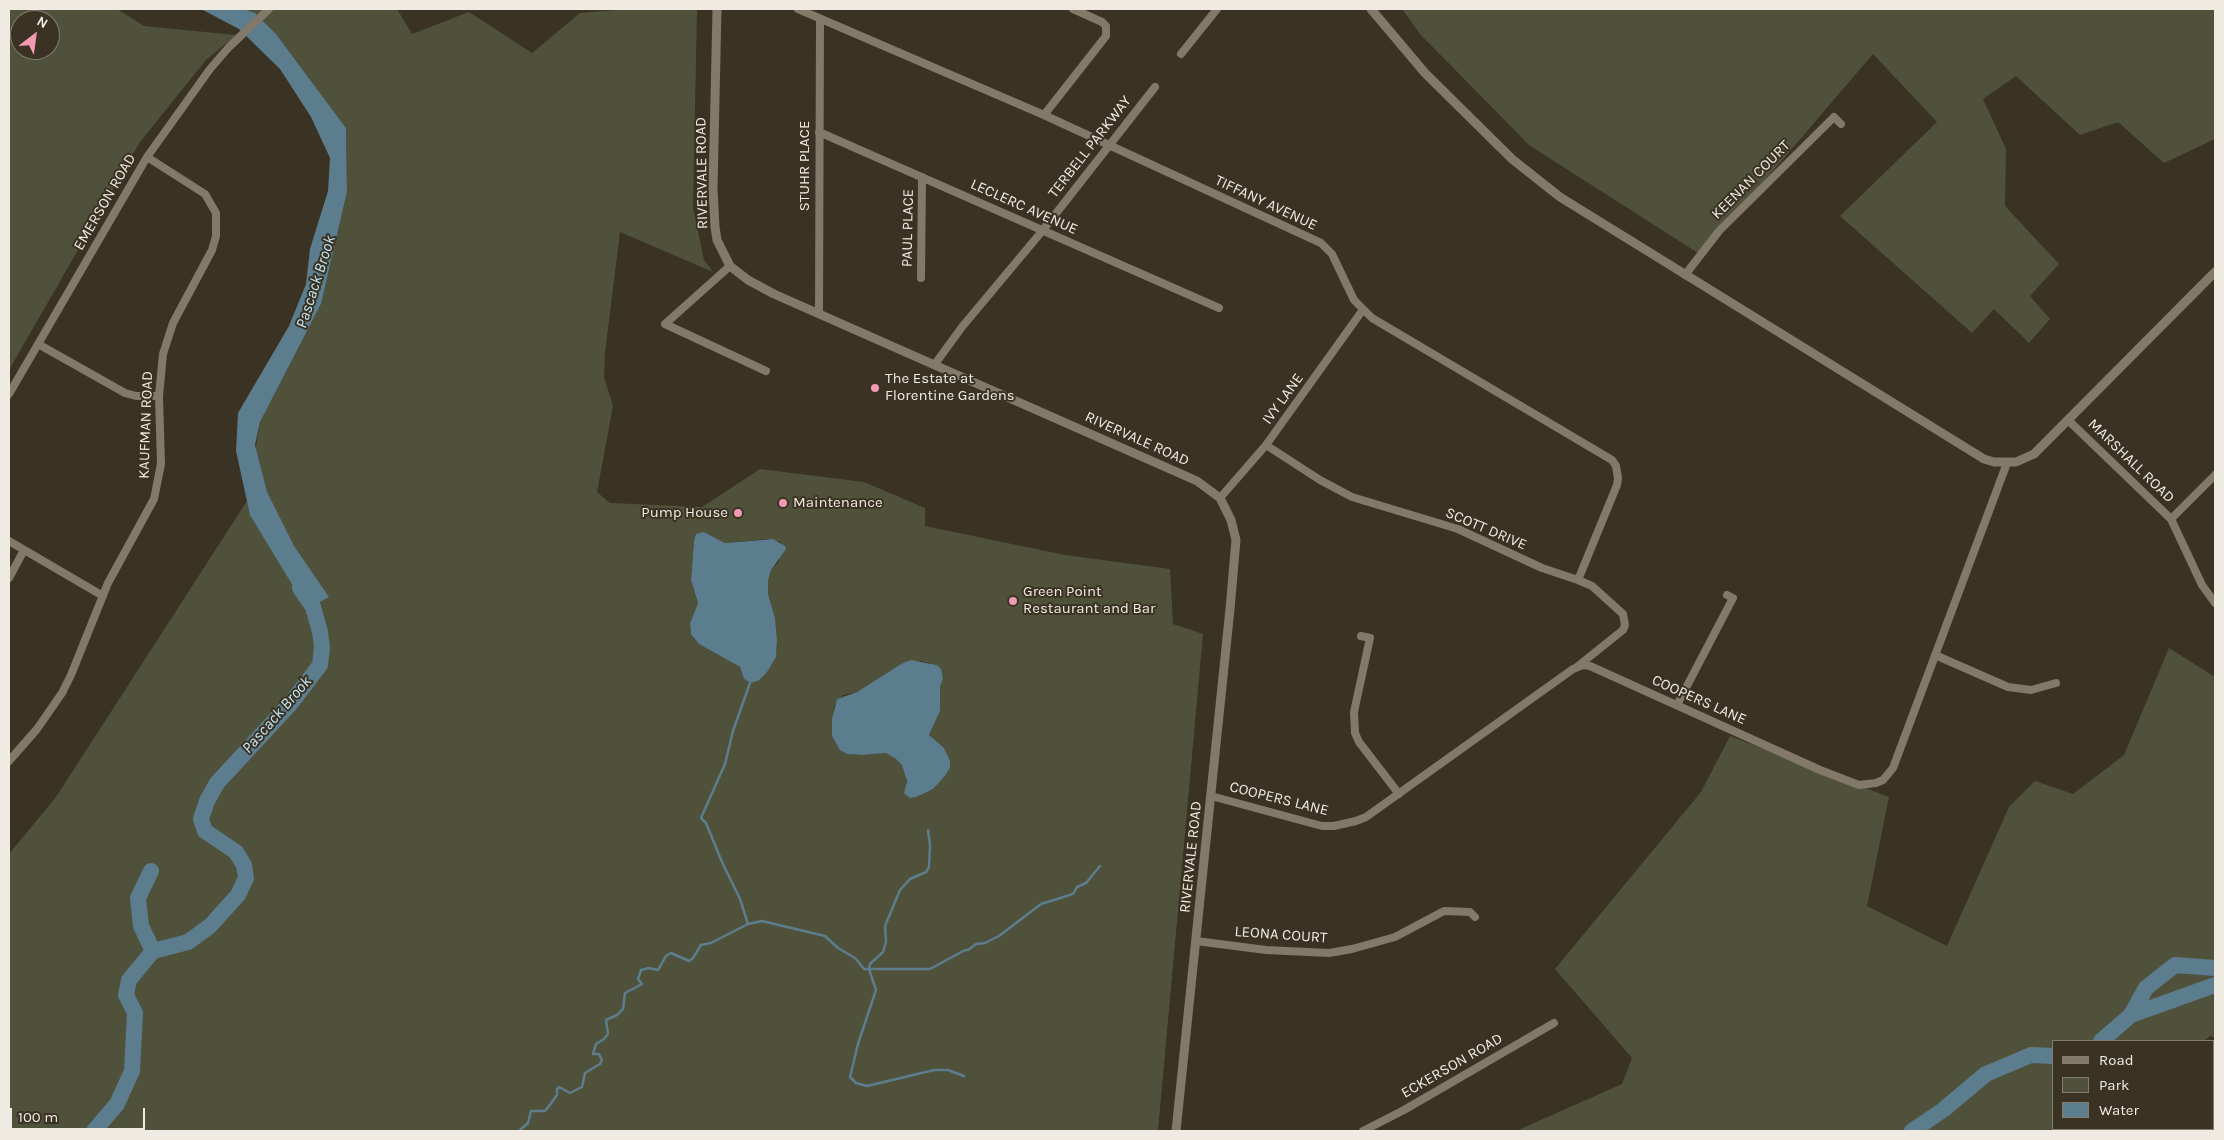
<!DOCTYPE html>
<style>
body{margin:0}
#map{position:relative;width:2224px;height:1140px;overflow:hidden;background:#3a3223;font-family:Karla,sans-serif}
canvas{display:block}
.frame{position:absolute;inset:0;border:10px solid #f0ebe2;pointer-events:none}
.legend{position:absolute;left:2052px;top:1040px;width:162px;height:90px;box-sizing:border-box;background:#3a3223;border:1px solid #837c6f;margin:0;padding:6px 9px;list-style:none;font-size:15px;color:#f0ebe2}
.legend li{display:flex;align-items:center;gap:10px;height:25px}
.legend b{width:25px;border:1px solid #837c6f}
.north{position:absolute;left:10px;top:10px;width:50px;height:50px;box-sizing:border-box;background:#3a3223;border:1px solid #837c6f;border-radius:50%;rotate:30deg;font-size:14px;font-weight:700;line-height:20px;text-align:center;color:#f0ebe2}
.north::after{content:'';display:block;margin:auto;width:18px;height:22px;background:#f19ab3;clip-path:polygon(50% 0,100% 100%,50% 72%,0 100%)}
.scale{position:absolute;left:10px;top:1108px;width:135px;height:22px;box-sizing:border-box;border:2px solid #f0ebe2;border-top:0;padding-left:6px;font-size:15px;line-height:18px;white-space:nowrap;color:#f0ebe2;-webkit-text-stroke:4px #3a3223;paint-order:stroke}
</style>
<div id="map">
<canvas width="2224" height="1140"></canvas>
<div class="frame"></div>
<ul class="legend">
<li><b style="height:6px;background:#827969"></b>Road</li>
<li><b style="height:14px;background:#50513b"></b>Park</li>
<li><b style="height:14px;background:#5c7d8d"></b>Water</li>
</ul>
<div class="north">N</div>
<div class="scale">100 m</div>
</div>
<script>
const c = document.querySelector('canvas').getContext('2d');
c.lineJoin = 'round';
function fill(path, color) { c.fillStyle = color; c.fill(path, 'evenodd'); }
const toPath = rows => new Path2D(rows.map(r => 'M' + r).join(''));
function strokePath(path, color, width, dash) { c.strokeStyle = color; c.lineWidth = width; c.lineCap = dash ? 'butt' : 'round'; c.setLineDash(dash || []); c.stroke(path); }
function write(font, color, halo, rows, align = 'center') {
  c.font = font + ' Karla,sans-serif'; c.lineWidth = 4; c.setLineDash([]); c.textBaseline = 'middle'; c.strokeStyle = halo; c.fillStyle = color; for (const [text, x, y, turn = 0] of rows) {
    c.save(); c.translate(x, y); c.rotate((+turn || 0) * Math.PI / 180); c.textAlign = isNaN(turn) ? turn : align; if (halo) c.strokeText(text, 0, 0); c.fillText(text, 0, 0); c.restore();
  }
}
fill(toPath([
 [9,9,117,9,144,26,236,35,206,60,140,142,9,370],
 [20,20,50,20,50,50,20,50],
 [244,9,397,9,412,34,469,12,532,53,580,13,629,9,697,9,693,208,704,260,713,272,620,232,605,353,604,377,613,406,597,492,610,503,702,507,760,469,864,482,925,508,925,526,1065,555,1170,569,1173,624,1203,634,1158,1131,9,1131,9,854,56,797,247,501,260,422,321,304,347,192,346,128,276,34,255,13],
 [704,532,725,543,766,539,781,542,779,561,771,570,768,581,768,594,775,618,777,640,776,656,758,681,749,683,744,679,740,667,699,644,691,634,690,623,698,603,691,580,694,541],
 [921,661,937,665,943,679,940,687,940,711,929,735,950,761,950,768,945,776,933,789,927,791,906,790,906,773,903,765,896,759,886,753,862,755,847,754,832,736,834,706,843,695,857,692,901,664],
 [1402,9,2215,9,2215,139,2164,163,2118,122,2080,135,2016,76,1983,99,2006,149,2005,206,2059,264,2030,296,2050,319,2029,343,1994,309,1972,333,1840,216,1937,122,1873,54,1701,255,1529,145,1420,34],
 [2169,648,2215,677,2215,1038,2210,1036,2204,1041,2053,1041,2053,1129,2110,1129,2103,1131,1516,1131,1622,1084,1632,1058,1555,969,1701,792,1730,736,1889,797,1867,906,1947,946,2009,807,2035,781,2073,794,2124,755]
]), '#50513b');
fill(toPath([
 [201,9,244,9,255,13,276,34,346,128,347,192,321,304,260,422,255,445,267,492,294,546,329,597,307,609,250,515,236,451,238,413,289,326,306,284,310,249,328,191,330,158,311,117,280,69,239,29],
 [704,532,725,543,773,539,785,546,786,549,771,570,768,581,768,594,775,618,777,640,776,657,767,672,758,681,750,683,744,679,740,667,699,644,691,634,690,623,698,603,691,580,694,541,696,534],
 [911,660,937,665,941,669,943,679,940,687,940,711,929,735,944,748,950,761,950,768,945,776,933,789,916,797,910,798,904,793,907,781,902,765,896,759,886,753,862,755,847,754,840,750,832,736,832,719,837,699,857,692,901,664]
]), '#5c7d8d');
strokePath(toPath([
 [928,830,930,845,929,867,926,872,910,879,900,890,885,926,886,942,883,952,870,964,869,969,876,990,858,1044,850,1077,856,1083,867,1086,934,1070,948,1070,964,1076],
 [748,924,740,899,722,862,706,823,701,818,725,764,733,731,750,683],
 [519,1131,528,1123,531,1111,545,1111,549,1106,557,1095,557,1089,559,1087,570,1093,582,1087,585,1073,600,1064,602,1060,599,1054,593,1054,596,1044,604,1039,608,1034,606,1020,617,1015,623,1009,625,993,642,984,638,979,641,970,649,968,658,970,666,956,671,953,689,961,693,958,701,945,711,943,748,924,762,921,825,936,838,948,855,958,864,969,930,969,965,950,968,950,976,944,985,943,999,936,1041,904,1073,894,1077,887,1086,883,1100,866]
]), '#5c7d8d', 2.5);
strokePath(toPath([
 [151,871,138,898,141,926,153,951],
 [2131,1015,2146,988,2175,965,2215,968],
 [2101,1041,2131,1015,2215,985],
 [94,1131,117,1104,132,1071,135,1013,126,995,129,980,153,951,188,942,210,926,238,895,246,878,244,865,236,852,205,831,201,819,207,801,217,783,291,703,320,665,322,647,320,632,313,607,300,588],
 [1912,1131,1943,1110,1986,1074,2031,1055,2053,1056]
]), '#5c7d8d', 16);
strokePath(toPath([
 [798,9,1044,115,1321,243,1332,254,1354,300,1372,318,1612,460,1616,466,1618,478,1617,485,1578,580],
 [1181,54,1217,9],
 [1044,115,1106,36,1106,26,1102,22,1073,9],
 [819,132,1219,308],
 [730,266,665,324,766,371],
 [1685,275,1719,231,1834,117,1841,124],
 [921,278,922,177],
 [819,313,820,19],
 [38,344,125,393,136,396,159,396],
 [935,364,962,327,1043,230,1155,87],
 [9,394,147,157,210,69,229,47,269,9],
 [2068,420,2171,519,2202,585,2215,603],
 [1266,445,1320,480,1352,497,1458,529,1542,568,1578,580,1592,586,1623,614,1625,625,1623,630,1578,666],
 [1220,498,1266,445,1362,311],
 [2171,519,2215,475],
 [9,541,103,596],
 [9,578,24,550],
 [1361,636,1370,638,1354,712,1355,733,1359,742,1399,794],
 [1935,655,2008,687,2031,690,2056,683],
 [1677,705,1733,598,1727,595],
 [9,761,37,729,62,693,71,675,108,583,154,499,161,464,159,396,163,354,173,323,212,250,216,236,216,213,205,194,147,157],
 [1211,796,1322,826,1334,826,1356,821,1366,817,1573,669,1583,665,1590,666,1820,770,1859,785,1876,783,1883,780,1893,768,2007,463],
 [1196,941,1266,950,1329,953,1352,949,1395,937,1444,911,1470,912,1475,917],
 [2213,1124,2215,1125],
 [1363,1131,1404,1110,1554,1023],
 [2145,1131,2147,1129]
]), '#827969', 8);
strokePath(toPath([
 [717,9,713,189,715,227,717,240,730,266,748,280,774,294,1197,481,1220,498,1231,520,1236,540,1230,609,1176,1131],
 [1371,9,1425,73,1512,159,1560,197,1984,459,1994,462,2016,462,2034,454,2215,272]
]), '#827969', 9);
for (const [x, y, r, color] of [
 [875,388,5,"#f19ab3"],
 [783,503,5,"#f19ab3"],
 [738,513,5,"#f19ab3"],
 [1013,601,5,"#f19ab3"]
]) { const dot = new Path2D(); dot.arc(x, y, r, 0, 2 * Math.PI); c.fillStyle = color; c.fill(dot); strokePath(dot, '#3a3223', 2); }
write('15px', '#f0ebe2', '#3a3223', [
 ["TERBELL PARKWAY",1090,147,-52],
 ["STUHR PLACE",805,166,-90],
 ["RIVERVALE ROAD",702,173,-91],
 ["KEENAN COURT",1751,180,-45],
 ["EMERSON ROAD",105,202,-60],
 ["TIFFANY AVENUE",1266,203,25],
 ["LECLERC AVENUE",1024,207,24],
 ["PAUL PLACE",908,228,-89],
 ["IVY LANE",1283,399,-54],
 ["KAUFMAN ROAD",146,425,-88],
 ["RIVERVALE ROAD",1137,439,24],
 ["MARSHALL ROAD",2131,461,44],
 ["SCOTT DRIVE",1486,529,23],
 ["COOPERS LANE",1699,700,24],
 ["COOPERS LANE",1279,799,14],
 ["RIVERVALE ROAD",1191,857,-84],
 ["LEONA COURT",1281,935,4],
 ["ECKERSON ROAD",1452,1066,-30]
]);
write('15px', '#f0ebe2', '#3a3223', [
 ["The Estate at",885,379],
 ["Florentine Gardens",885,396],
 ["Maintenance",793,503],
 ["Pump House",728,513,"right"],
 ["Green Point",1023,592],
 ["Restaurant and Bar",1023,609]
], 'left');
write('italic 16px', '#c3e7f8', '#3a3223', [
 ["Pascack Brook",316,282,-72],
 ["Pascack Brook",277,715,-49]
]);
</script>
